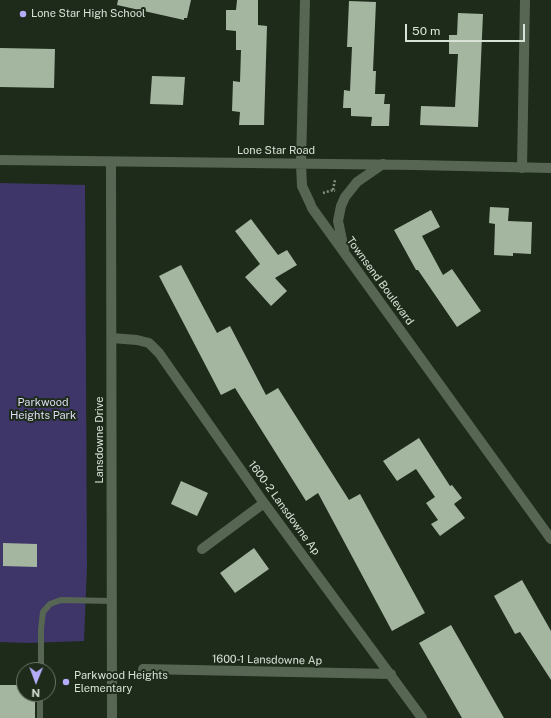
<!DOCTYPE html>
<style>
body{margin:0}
#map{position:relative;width:551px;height:718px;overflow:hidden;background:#1e2b1b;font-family:"Public Sans",sans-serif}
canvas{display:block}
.north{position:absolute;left:16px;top:662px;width:40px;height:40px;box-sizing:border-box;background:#1e2b1b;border:1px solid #697466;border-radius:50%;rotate:181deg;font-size:11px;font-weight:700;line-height:16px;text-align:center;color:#d9e2d7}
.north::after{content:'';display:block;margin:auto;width:14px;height:18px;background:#b5acf8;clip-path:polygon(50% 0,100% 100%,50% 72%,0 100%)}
.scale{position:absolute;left:405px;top:24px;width:120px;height:18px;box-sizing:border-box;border:2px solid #d9e2d7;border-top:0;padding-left:5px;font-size:12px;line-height:14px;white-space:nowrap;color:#d9e2d7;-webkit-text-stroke:3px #1e2b1b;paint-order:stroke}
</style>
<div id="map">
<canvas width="551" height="718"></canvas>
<div class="north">N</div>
<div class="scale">50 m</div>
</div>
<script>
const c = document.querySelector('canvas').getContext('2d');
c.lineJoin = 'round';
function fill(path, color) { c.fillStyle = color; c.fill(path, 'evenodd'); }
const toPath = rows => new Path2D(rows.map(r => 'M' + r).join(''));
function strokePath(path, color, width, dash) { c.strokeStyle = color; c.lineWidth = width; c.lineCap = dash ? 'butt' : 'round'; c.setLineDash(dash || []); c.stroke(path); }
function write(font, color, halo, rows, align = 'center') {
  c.font = font + ' "Public Sans",sans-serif'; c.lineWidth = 4; c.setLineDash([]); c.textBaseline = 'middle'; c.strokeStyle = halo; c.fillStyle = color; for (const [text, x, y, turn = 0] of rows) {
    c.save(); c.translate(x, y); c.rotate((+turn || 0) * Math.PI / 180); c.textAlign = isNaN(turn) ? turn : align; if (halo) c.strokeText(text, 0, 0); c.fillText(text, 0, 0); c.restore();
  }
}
fill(toPath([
 [0,183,85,185,87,566,84,641,28,643,0,642]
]), '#3e3569');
fill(toPath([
 [118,0,191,0,187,18,184,18,184,20,117,5],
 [237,0,258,0,258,25,267,26,264,125,239,125,240,112,232,111,233,81,240,82,241,50,236,50,236,31,226,30,226,10,236,10],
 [349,1,376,2,373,71,376,71,375,94,385,94,384,104,390,104,389,126,371,126,372,117,351,116,351,108,343,108,344,90,350,91,352,47,347,47],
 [458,13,483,14,478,127,420,125,421,106,455,107,458,54,449,54,449,35,457,35],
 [0,48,55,49,54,88,0,87],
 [152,76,185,77,183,105,150,104],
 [490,207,509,208,508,221,532,222,531,254,513,253,513,256,494,255,495,224,489,223],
 [431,210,440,227,422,236,443,275,452,269,481,311,457,327,418,270,416,270,394,230],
 [251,219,278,255,287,250,297,265,275,278,287,291,271,306,245,277,260,264,235,231],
 [181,265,217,333,230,326,266,395,278,388,349,500,360,494,425,613,392,631,318,493,306,501,235,388,221,395,159,276],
 [419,438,450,486,452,485,462,498,454,504,465,518,440,536,431,524,438,520,426,503,435,497,416,469,397,481,383,461],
 [181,481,208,493,197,516,171,504],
 [3,543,37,544,37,567,3,566],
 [254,548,269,569,235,593,220,573],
 [522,580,551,631,551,680,520,632,515,634,494,596],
 [451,625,504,718,462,718,419,643],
 [0,685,24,685,24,694,35,694,35,718,0,718]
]), '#a4b5a0');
strokePath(toPath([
 [333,190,335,180],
 [323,193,333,190,335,191]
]), '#838e81', 2.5, [2, 2]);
strokePath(toPath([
 [41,670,41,629,43,612,50,604,61,600,112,601],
 [40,718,40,694]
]), '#576653', 6);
strokePath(toPath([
 [111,162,112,718],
 [522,168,525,0],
 [112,338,137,340,149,343,159,353,264,503,422,718],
 [202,549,264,503],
 [143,669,391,674]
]), '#576653', 10);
strokePath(toPath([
 [305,0,301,164,302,186,310,203,312,208,551,539],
 [0,160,415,165,551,168],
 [344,249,338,221,341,206,345,197,357,182,383,164]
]), '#576653', 10);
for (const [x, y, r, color] of [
 [23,14,4,"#b5acf8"],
 [66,682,4,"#b5acf8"]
]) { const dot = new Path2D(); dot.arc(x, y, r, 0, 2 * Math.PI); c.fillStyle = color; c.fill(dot); strokePath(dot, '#1e2b1b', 1.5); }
write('11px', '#d9e2d7', '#1e2b1b', [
 ["Lone Star High School",31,14],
 ["Parkwood Heights",74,676],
 ["Elementary",74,689]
], 'left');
write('11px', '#d9e2d7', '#1e2b1b', [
 ["Lone Star Road",276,151],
 ["Townsend Boulevard",380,281,54],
 ["Lansdowne Drive",100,440,-90],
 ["1600-2 Lansdowne Ap",284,508,54],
 ["1600-1 Lansdowne Ap",267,660,1]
]);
write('11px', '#deddf3', '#1e2b1b', [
 ["Parkwood",43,403],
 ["Heights Park",43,416]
]);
</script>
